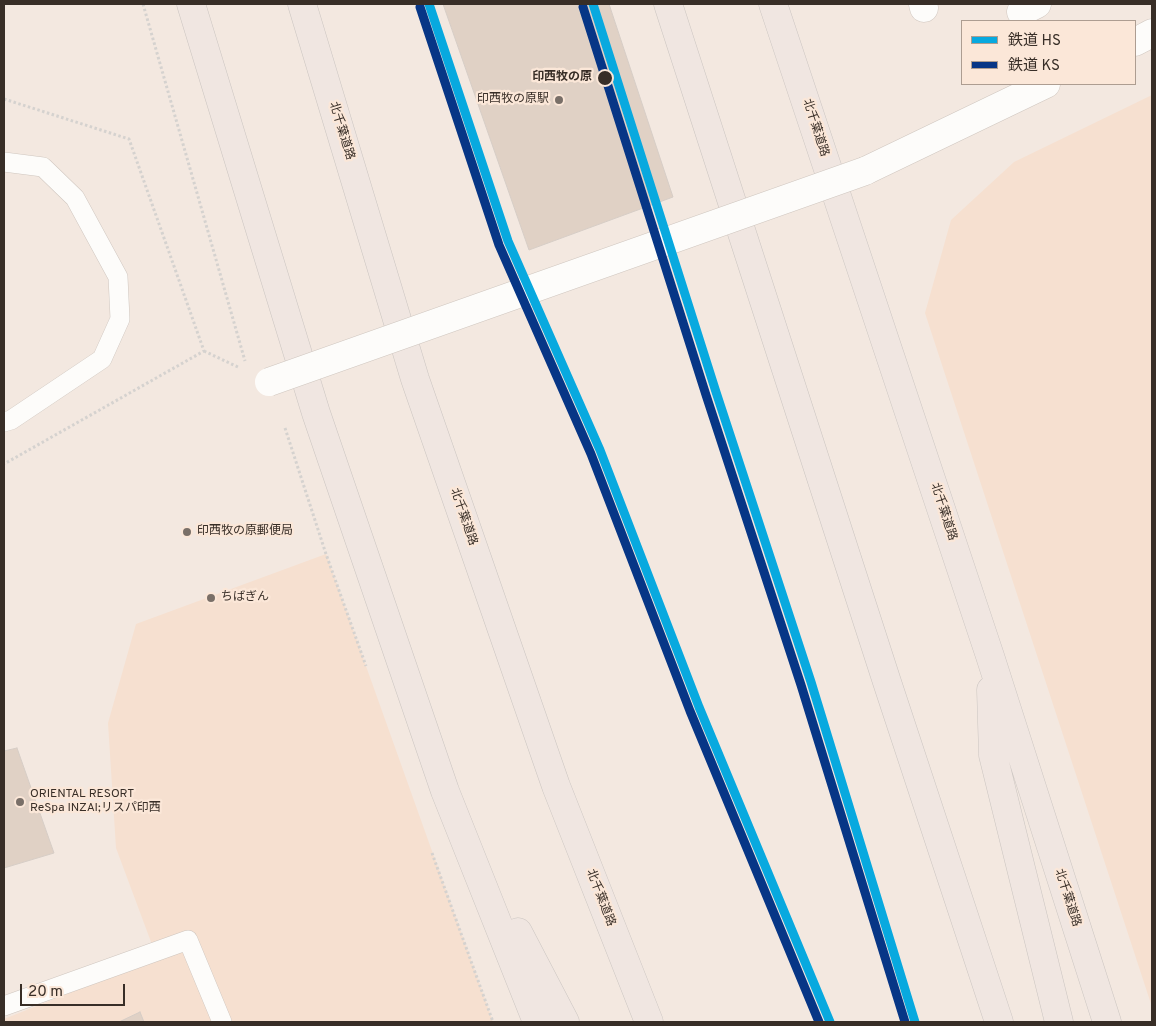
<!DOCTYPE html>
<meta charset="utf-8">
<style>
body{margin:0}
#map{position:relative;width:1156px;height:1026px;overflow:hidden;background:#f3e8e0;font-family:Overpass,"Noto Sans JP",sans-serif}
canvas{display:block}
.frame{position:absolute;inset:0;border:5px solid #382e27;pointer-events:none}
.legend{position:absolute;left:961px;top:20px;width:175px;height:65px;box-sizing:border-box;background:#fbe7d8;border:1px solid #ad9d91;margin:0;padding:6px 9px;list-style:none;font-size:15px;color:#382e27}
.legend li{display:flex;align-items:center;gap:10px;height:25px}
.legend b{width:25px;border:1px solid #ad9d91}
.scale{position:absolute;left:20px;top:984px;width:105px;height:22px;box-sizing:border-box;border:2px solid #382e27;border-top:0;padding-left:6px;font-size:15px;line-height:18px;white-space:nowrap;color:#382e27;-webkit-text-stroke:4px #fbe7d8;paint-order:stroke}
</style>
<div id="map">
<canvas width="1156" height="1026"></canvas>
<div class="frame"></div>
<ul class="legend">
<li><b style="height:6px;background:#08a9df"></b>鉄道 HS</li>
<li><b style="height:6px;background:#073686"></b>鉄道 KS</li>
</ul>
<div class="scale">20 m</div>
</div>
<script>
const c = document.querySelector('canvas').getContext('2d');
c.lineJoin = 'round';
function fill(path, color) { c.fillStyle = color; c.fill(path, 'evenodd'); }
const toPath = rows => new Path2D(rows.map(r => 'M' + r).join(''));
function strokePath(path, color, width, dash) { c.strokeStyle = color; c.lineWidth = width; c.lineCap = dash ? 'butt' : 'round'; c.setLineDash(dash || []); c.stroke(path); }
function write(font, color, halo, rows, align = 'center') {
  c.font = font + ' Overpass,"Noto Sans JP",sans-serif'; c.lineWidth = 4.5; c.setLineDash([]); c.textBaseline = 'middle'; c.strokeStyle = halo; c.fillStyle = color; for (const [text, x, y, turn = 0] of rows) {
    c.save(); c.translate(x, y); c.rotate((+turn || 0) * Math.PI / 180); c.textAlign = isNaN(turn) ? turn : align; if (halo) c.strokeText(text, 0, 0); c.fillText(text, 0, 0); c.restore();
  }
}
fill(toPath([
 [1152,95,1152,1007,925,313,951,220,1014,162],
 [326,554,493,1022,4,1022,4,1019,157,958,116,848,108,723,136,624]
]), '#f6e0d0');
const building = toPath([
 [443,4,609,4,673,197,529,250,443,4],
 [17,748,54,853,4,868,4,751,17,748],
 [140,1012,144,1022,119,1022,140,1012]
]);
fill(building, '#e0d1c5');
strokePath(building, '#d6cdc6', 1);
const service = toPath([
 [4,162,43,167,75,198,118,277,120,319,102,359,11,420,4,422],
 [4,1006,188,940,222,1022]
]);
const pedestrian = toPath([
 [923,4,924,8],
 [1021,12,1037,4],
 [1135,42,1152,33],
 [865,171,1046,84]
]);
const trunk = toPath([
 [191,4,316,413,445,791,537,1022],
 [302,4,415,379,556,786,649,1022],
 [668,4,887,682,999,1022],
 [773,4,990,656,1107,1022],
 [991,690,993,755,1059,1022],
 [518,932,565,1022]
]);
strokePath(service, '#cfc6bf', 20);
strokePath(pedestrian, '#cfc6bf', 29);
strokePath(trunk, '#cbc5c1', 29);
strokePath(toPath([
 [143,4,245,361],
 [4,99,129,139,204,351,4,464],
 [204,351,240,368],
 [285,428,326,554,366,666],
 [432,853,493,1022]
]), '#d5d2cf', 3, [2.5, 2.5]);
strokePath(service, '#fdfcfa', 19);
strokePath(pedestrian, '#fdfcfa', 28);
strokePath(trunk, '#f0e6e1', 28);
const pedestrianBridge = toPath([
 [269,382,865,171]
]);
strokePath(pedestrianBridge, '#cfc6bf', 29, []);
strokePath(pedestrianBridge, '#fdfcfa', 28);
strokePath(toPath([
 [429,4,508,241,600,450,699,707,830,1022],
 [593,4,716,392,811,682,915,1022]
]), '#08a9df', 9);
strokePath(toPath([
 [420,7,499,245,591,454,690,711,819,1022],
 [583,7,706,395,801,685,905,1022]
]), '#073686', 9);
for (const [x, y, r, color] of [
 [605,78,8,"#382e27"],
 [559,100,5,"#796f68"],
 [187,532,5,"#796f68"],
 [211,598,5,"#796f68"],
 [20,802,5,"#796f68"]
]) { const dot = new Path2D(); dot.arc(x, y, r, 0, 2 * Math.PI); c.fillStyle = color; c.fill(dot); strokePath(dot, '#fbe7d8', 2); }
write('bold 12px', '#382e27', '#fbe7d8', [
 ["印西牧の原",592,78]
], 'right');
write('12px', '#382e27', '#fbe7d8', [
 ["印西牧の原駅",549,100,"right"],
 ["印西牧の原郵便局",197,532],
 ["ちばぎん",221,598],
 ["ORIENTAL RESORT",30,795],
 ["ReSpa INZAI;リスパ印西",30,809]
], 'left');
write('12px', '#382e27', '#fbe7d8', [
 ["北千葉道路",815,128,72],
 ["北千葉道路",341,131,73],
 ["北千葉道路",943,512,72],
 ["北千葉道路",463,517,71],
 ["北千葉道路",600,898,69],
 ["北千葉道路",1067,898,72]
]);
</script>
